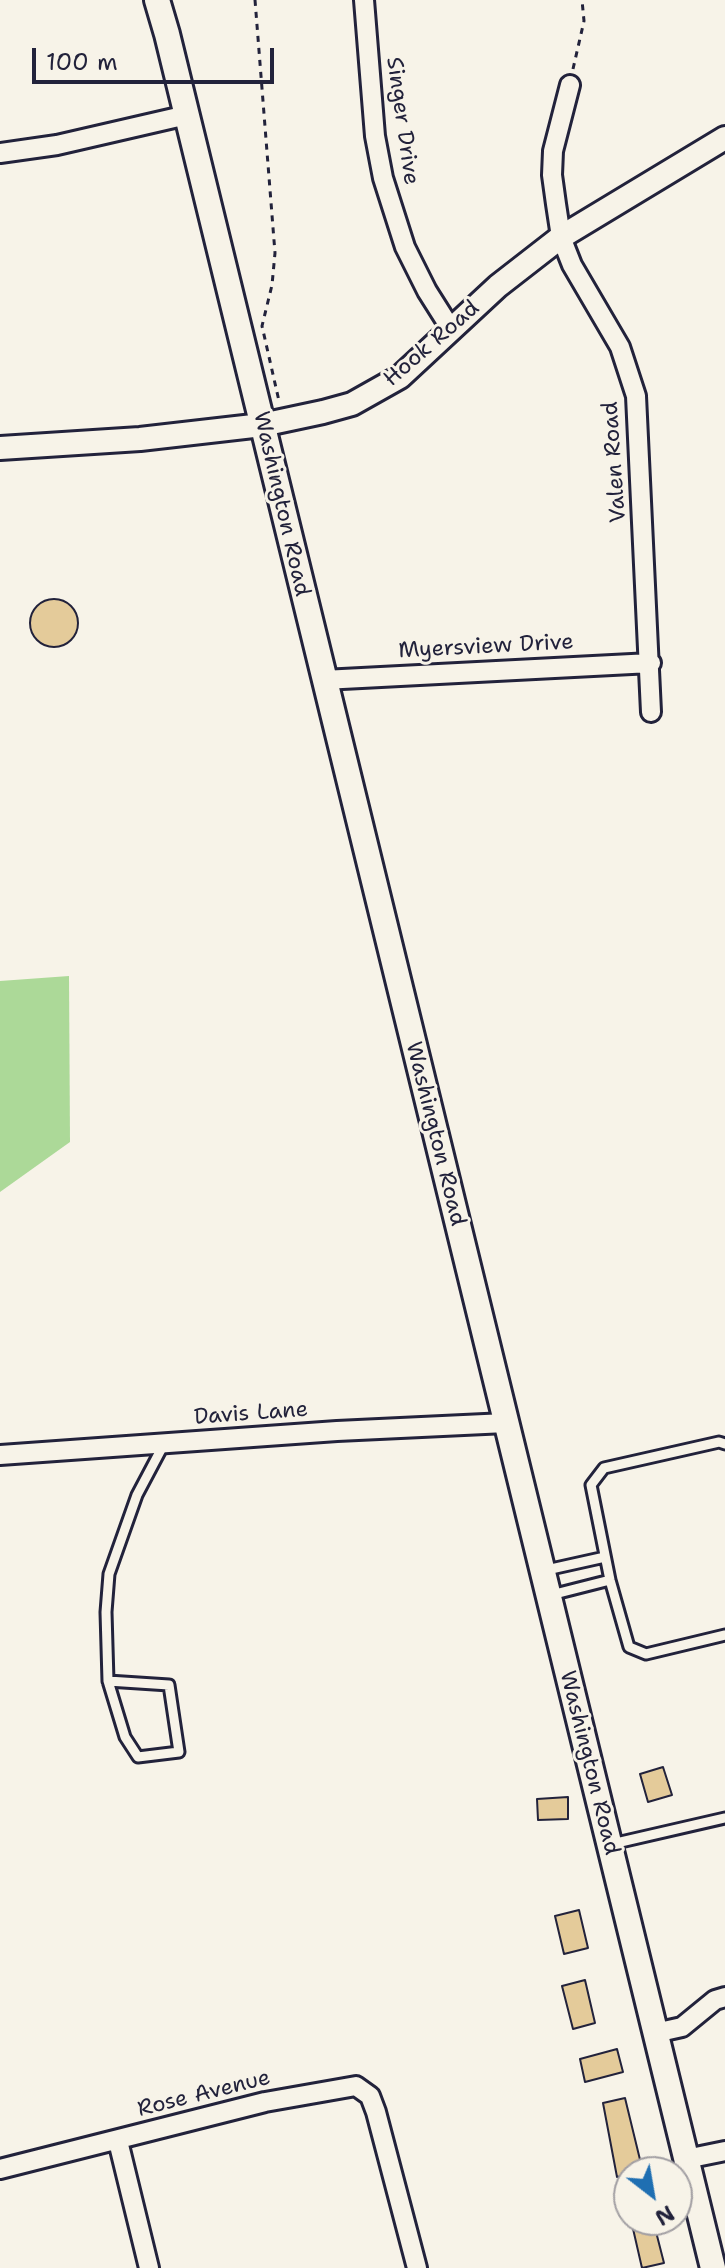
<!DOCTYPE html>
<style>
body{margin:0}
#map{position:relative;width:725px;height:2268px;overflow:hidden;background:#f7f3e8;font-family:"Shantell Sans",sans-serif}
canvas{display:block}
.north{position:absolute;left:613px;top:2156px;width:80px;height:80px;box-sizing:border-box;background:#f7f3e8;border:2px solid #a29fa3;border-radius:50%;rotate:149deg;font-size:22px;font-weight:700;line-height:32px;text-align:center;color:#22223b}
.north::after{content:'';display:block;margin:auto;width:28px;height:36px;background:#1f6fb2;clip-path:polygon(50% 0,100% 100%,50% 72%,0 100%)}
.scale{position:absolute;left:32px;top:48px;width:242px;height:36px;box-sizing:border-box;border:4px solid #22223b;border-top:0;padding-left:10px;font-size:24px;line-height:28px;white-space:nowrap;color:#22223b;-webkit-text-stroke:6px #f7f3e8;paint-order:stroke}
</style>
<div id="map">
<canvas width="725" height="2268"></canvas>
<div class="north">N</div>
<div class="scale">100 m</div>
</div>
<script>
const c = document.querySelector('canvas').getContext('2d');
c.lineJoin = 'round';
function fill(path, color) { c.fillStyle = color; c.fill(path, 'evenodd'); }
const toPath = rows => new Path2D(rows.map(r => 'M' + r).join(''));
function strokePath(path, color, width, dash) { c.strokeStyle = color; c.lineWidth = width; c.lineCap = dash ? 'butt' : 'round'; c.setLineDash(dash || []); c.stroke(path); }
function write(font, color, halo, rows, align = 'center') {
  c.font = font + ' "Shantell Sans",sans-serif'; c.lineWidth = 6; c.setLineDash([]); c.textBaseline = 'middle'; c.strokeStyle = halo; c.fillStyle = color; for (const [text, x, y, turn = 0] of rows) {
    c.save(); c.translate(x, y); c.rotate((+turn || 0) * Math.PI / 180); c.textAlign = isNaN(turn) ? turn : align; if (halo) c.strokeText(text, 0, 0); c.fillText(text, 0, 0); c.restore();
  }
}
fill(toPath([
 [69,976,70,1142,0,1192,0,981]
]), '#acd998');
const building = toPath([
 '30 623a24 24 0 1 1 48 0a24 24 0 1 1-48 0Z',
 [663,1767,672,1795,648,1802,640,1774,663,1767],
 [568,1797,568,1819,538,1820,537,1799,568,1797],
 [579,1910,588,1948,564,1954,555,1916,579,1910],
 [585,1980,595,2023,573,2029,562,1986,585,1980],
 [617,2049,623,2072,585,2082,580,2059,617,2049],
 [625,2098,643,2172,629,2172,629,2175,617,2177,603,2103,625,2098],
 [631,2220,653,2220,664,2263,642,2268,631,2220]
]);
fill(building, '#e4cb9a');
strokePath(building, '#22223b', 2);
const service = toPath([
 [725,1444,719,1442,604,1468,591,1485,610,1580,629,1647,646,1654,725,1635],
 [542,1571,605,1557],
 [551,1595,610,1580],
 [108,1681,169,1685,179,1752,138,1757,125,1737,108,1681,106,1612,109,1574,137,1495,164,1444],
 [612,1844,725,1818]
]);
const minor = toPath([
 [364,0,375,136,383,178,405,247,427,291,451,329],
 [570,85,553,151,552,175,556,204,561,237,572,265,620,347,636,396,651,712],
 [0,153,57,145,187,115],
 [323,680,651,663],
 [0,1455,337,1431,506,1423],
 [655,2033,682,2027,715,2000,725,1997],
 [118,2141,149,2268],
 [686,2159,725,2151],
 [0,2169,265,2102,356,2086,370,2096,376,2112,417,2268]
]);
const tertiary = toPath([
 [0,448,140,439,262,425,323,412,352,404,400,377,498,286,561,237,725,138]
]);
const secondary = toPath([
 [157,0,167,34,713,2268]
]);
strokePath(service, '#22223b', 15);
strokePath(minor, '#22223b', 24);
strokePath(tertiary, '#22223b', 28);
strokePath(secondary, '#22223b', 30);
strokePath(toPath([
 [255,0,275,253,272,285,262,326,279,401],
 [573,69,584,21,582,0]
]), '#22223b', 3, [6, 6]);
strokePath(service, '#f7f3e8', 9);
strokePath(minor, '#f7f3e8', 18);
strokePath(tertiary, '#f7f3e8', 22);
strokePath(secondary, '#f7f3e8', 24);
write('22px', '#22223b', '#f7f3e8', [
 ["Singer Drive",402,121,82],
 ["Hook Road",432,344,-41],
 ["Valen Road",615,462,-94],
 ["Washington Road",281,504,77],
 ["Myersview Drive",486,647,-3],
 ["Washington Road",435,1134,76],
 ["Davis Lane",251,1414,-4],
 ["Washington Road",589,1763,76],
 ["Rose Avenue",204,2094,-14]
]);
</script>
